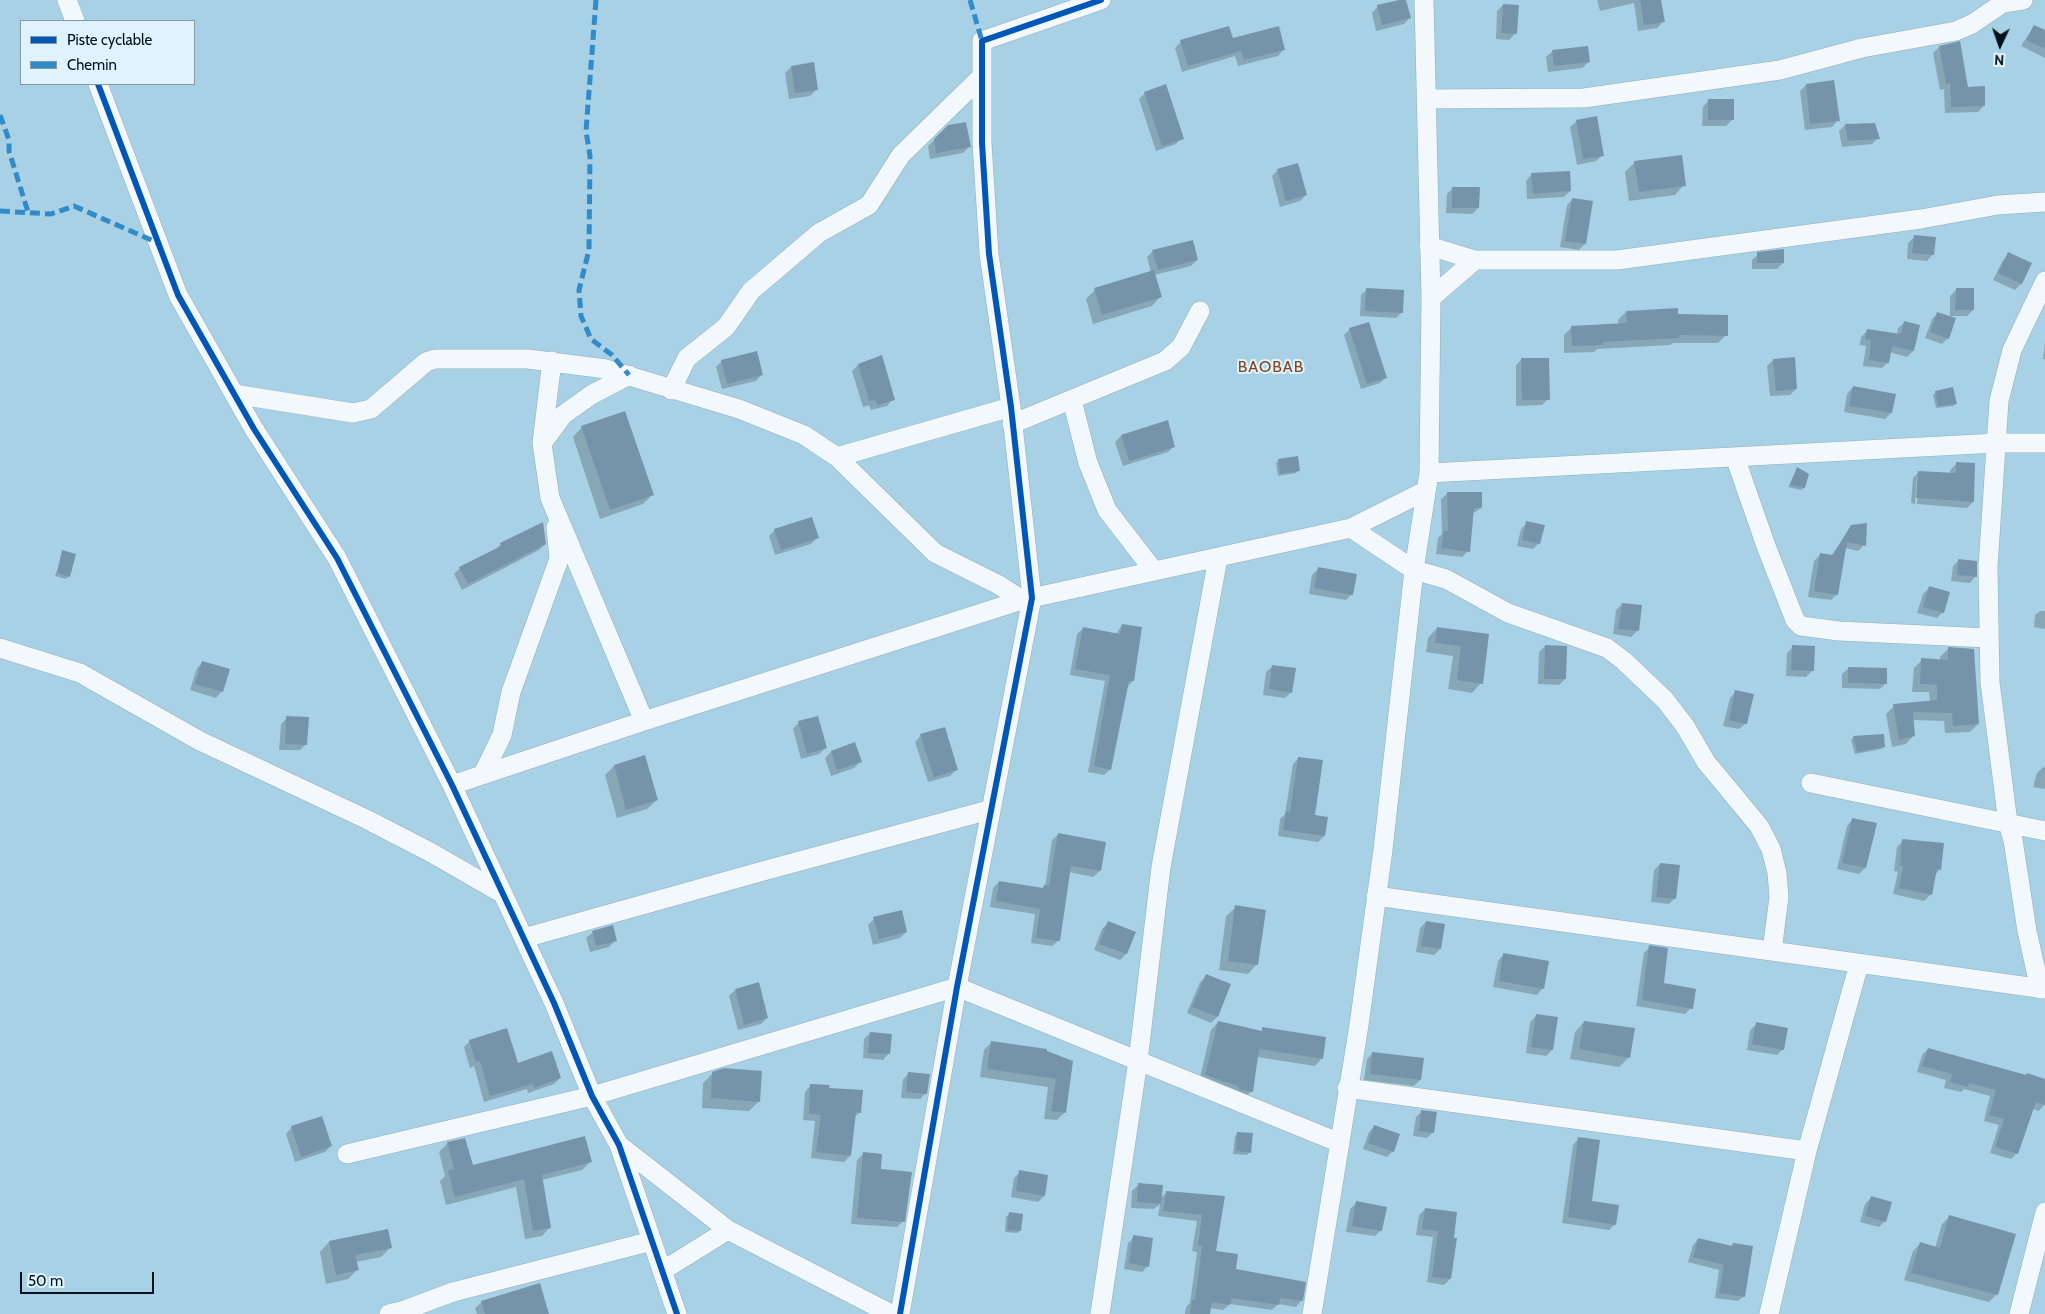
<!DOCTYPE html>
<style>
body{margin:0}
#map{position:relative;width:2045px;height:1314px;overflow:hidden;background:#a9d1e5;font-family:Cabin,sans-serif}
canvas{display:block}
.legend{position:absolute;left:20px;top:20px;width:175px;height:65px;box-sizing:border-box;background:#def3fe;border:1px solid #8599a3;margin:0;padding:6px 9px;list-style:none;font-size:15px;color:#00111b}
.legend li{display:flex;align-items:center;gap:10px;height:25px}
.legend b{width:25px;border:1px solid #8599a3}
.north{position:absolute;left:1975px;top:20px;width:50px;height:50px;-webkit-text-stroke:4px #def3fe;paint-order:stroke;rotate:183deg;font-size:14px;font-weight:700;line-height:20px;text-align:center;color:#00111b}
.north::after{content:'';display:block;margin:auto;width:18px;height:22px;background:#00111b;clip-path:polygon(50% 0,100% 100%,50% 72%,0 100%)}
.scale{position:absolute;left:20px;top:1272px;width:134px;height:22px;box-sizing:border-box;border:2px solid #00111b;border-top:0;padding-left:6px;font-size:15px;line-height:18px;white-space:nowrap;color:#00111b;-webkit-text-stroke:4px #def3fe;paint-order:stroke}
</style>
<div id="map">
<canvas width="2045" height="1314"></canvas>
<ul class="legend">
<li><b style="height:6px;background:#0057b8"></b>Piste cyclable</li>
<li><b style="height:6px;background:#328bc9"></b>Chemin</li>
</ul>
<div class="north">N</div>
<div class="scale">50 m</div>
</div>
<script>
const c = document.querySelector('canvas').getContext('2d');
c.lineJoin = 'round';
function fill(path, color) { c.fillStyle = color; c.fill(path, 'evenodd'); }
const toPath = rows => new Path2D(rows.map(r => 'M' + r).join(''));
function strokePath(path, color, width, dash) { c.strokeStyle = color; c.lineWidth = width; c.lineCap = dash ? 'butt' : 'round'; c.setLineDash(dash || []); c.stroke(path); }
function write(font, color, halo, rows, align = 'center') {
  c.font = font + ' Cabin,sans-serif'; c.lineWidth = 4; c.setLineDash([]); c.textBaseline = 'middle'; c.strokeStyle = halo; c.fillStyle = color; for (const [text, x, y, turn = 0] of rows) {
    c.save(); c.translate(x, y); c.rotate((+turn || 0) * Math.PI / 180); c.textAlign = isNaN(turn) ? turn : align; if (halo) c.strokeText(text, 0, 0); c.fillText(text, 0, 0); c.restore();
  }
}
fill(toPath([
 [1405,0,1410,18,1404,24,1376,31,1372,13,1378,6],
 [1597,0,1660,0,1663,22,1657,28,1638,31,1634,3,1600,11],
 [1503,5,1517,6,1515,34,1509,40,1496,39,1497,11],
 [2034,26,2045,32,2045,58,2021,46],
 [1232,39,1284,49,1278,56,1238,66,1235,56,1182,72,1175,48,1181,42],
 [1939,47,1967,88,1984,106,1978,112,1945,113,1944,89,1940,90,1933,53],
 [1553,51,1589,62,1582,68,1548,72,1546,57],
 [791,67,816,90,810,96,789,99,785,73],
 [1806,85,1838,120,1832,127,1805,130,1800,91],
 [1145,93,1182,138,1176,144,1156,151,1139,99],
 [1709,100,1732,120,1726,126,1702,126,1703,107],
 [1577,121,1603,155,1596,161,1577,165,1570,127],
 [1845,125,1878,138,1872,144,1842,147,1839,131],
 [948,126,969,147,963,153,930,159,928,146],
 [1635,162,1684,185,1675,195,1629,201,1625,172],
 [1278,170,1306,195,1300,201,1280,207,1272,176],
 [1532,174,1570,191,1564,197,1527,199,1526,181],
 [1453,188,1478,208,1472,214,1446,213,1447,194],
 [1573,199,1585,244,1579,250,1560,247,1567,205],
 [1914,237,1933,254,1927,261,1907,259,1908,243],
 [1153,251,1197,260,1191,266,1154,275,1161,296,1152,306,1093,324,1086,299,1095,290,1151,273,1147,257],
 [1758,254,1783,263,1777,269,1752,269,1752,260],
 [2009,254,2030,264,2021,284,2015,290,1993,280,2003,260],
 [1367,289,1402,312,1396,318,1360,316,1361,295],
 [1956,290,1973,310,1967,316,1950,316,1950,296],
 [1626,312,1677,315,1726,335,1718,343,1673,343,1670,345,1597,349,1594,352,1564,353,1564,335,1572,327,1619,325,1618,320],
 [1938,313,1948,338,1942,344,1925,338,1932,319],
 [1905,322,1913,351,1907,357,1889,352,1888,362,1882,368,1863,366,1866,346,1860,345,1861,337,1867,331,1897,335,1898,328],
 [1350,329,1386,377,1380,383,1361,389,1344,335],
 [2045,342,2045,359,2043,359],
 [881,357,893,399,887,406,871,410,869,405,863,407,852,371,858,365],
 [1522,359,1548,399,1542,405,1516,406,1516,365],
 [1773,360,1796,389,1790,395,1770,396,1767,366],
 [722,361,762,374,756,381,722,389,716,367],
 [1853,387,1891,413,1885,419,1844,412,1847,394],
 [1936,392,1956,404,1953,406,1936,408,1933,395],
 [582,427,652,495,643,504,600,519,573,437],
 [1121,436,1174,446,1168,452,1123,466,1115,442],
 [1279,460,1299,470,1296,473,1278,476,1276,463],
 [1956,464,1973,502,1967,508,1917,504,1919,477,1917,477,1915,504,1911,503,1913,478,1919,472,1950,474,1950,470],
 [1797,469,1804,488,1801,490,1788,487],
 [1448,493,1481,508,1472,514,1468,551,1462,557,1436,554,1438,538,1442,534,1441,499],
 [1527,523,1539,543,1533,549,1517,546,1521,529],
 [1852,526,1864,545,1858,551,1845,548,1837,594,1831,600,1808,597,1814,561,1820,555,1831,556],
 [775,530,817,538,811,544,775,555,769,536],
 [501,544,545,544,539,550,462,590,454,574,460,568,494,551],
 [63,552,69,576,66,579,55,576],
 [1959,560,1976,576,1970,583,1951,581,1953,566],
 [1319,568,1352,594,1346,600,1309,594,1312,575],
 [1929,588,1943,612,1937,618,1917,613,1923,594],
 [1622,604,1637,631,1631,637,1613,634,1616,610],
 [2040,611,2045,611,2045,629,2034,627,2035,615],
 [1122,625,1133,681,1127,687,1110,769,1104,775,1088,772,1105,681,1070,675,1077,634,1083,628,1116,634],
 [1437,628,1488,635,1481,683,1472,693,1448,689,1453,656,1426,652,1428,638],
 [1545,646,1565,679,1559,685,1538,684,1539,652],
 [1793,647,1812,671,1806,677,1786,676,1787,653],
 [1948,649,1973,650,1978,724,1970,732,1945,733,1944,721,1913,720,1914,735,1906,744,1892,747,1886,714,1894,706,1930,702,1929,692,1912,692,1914,668,1922,660,1940,661,1940,657],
 [203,662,222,691,216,698,190,690,197,668],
 [1273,666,1291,692,1285,698,1263,695,1266,672],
 [1849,668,1886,683,1880,689,1842,688,1842,674],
 [1736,691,1746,723,1739,729,1723,726,1730,698],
 [287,718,306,744,300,750,279,750,281,724],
 [799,722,826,748,819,754,801,759,793,729],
 [921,735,956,770,950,776,928,782,915,742],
 [1854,737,1884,747,1881,749,1855,754,1851,740],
 [854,744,860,762,854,768,831,776,825,758,831,752],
 [644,757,657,800,647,809,617,818,605,775,614,766],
 [1299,758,1314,817,1324,836,1318,842,1278,836,1280,819,1285,814,1293,764],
 [2043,767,2045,768,2045,789,2033,787,2037,773],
 [1853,819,1865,868,1859,874,1837,869,1847,826],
 [1059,834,1100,871,1093,877,1069,872,1059,940,1052,946,1031,943,1035,914,990,907,993,888,999,882,1041,889,1045,887,1052,840],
 [1903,841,1940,869,1935,875,1930,895,1924,901,1893,894,1898,872,1894,871,1897,847],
 [1660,864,1675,898,1669,904,1651,902,1654,870],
 [1236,907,1257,964,1248,974,1219,970,1226,916],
 [874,919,906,932,900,938,873,945,868,925],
 [1426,922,1440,949,1434,955,1416,952,1420,928],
 [1108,923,1134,932,1126,954,1120,960,1094,950,1102,929],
 [593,932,615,941,609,947,590,952,586,938],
 [1650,947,1663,984,1691,1008,1685,1014,1636,1006,1644,953],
 [1504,954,1543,988,1537,995,1493,987,1498,961],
 [1206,976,1230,985,1217,1017,1211,1023,1187,1013,1200,982],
 [735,990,767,1018,761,1024,738,1030,729,996],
 [1536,1016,1552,1050,1546,1056,1526,1053,1530,1022],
 [1218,1022,1260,1032,1263,1029,1322,1058,1315,1066,1257,1057,1252,1091,1244,1098,1199,1082,1211,1030],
 [1584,1022,1629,1057,1619,1067,1570,1059,1575,1032],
 [1757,1024,1783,1049,1777,1055,1747,1050,1750,1030],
 [870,1033,889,1053,883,1060,863,1058,864,1039],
 [470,1041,517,1064,560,1078,554,1084,528,1093,527,1089,484,1102,474,1066,470,1068,464,1047],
 [992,1042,1046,1052,1071,1062,1065,1112,1057,1120,1044,1119,1048,1087,980,1077,984,1050],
 [1928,1049,2045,1080,2045,1104,2039,1111,2033,1109,2017,1153,2011,1159,1990,1153,1999,1125,1984,1121,1990,1096,1964,1089,1961,1092,1944,1088,1946,1080,1917,1072,1922,1055],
 [1373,1053,1420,1080,1414,1086,1364,1080,1367,1059],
 [713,1073,759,1101,749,1111,702,1108,703,1083],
 [909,1073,926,1093,920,1099,901,1098,903,1079],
 [811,1085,828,1089,860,1112,854,1118,850,1156,844,1162,811,1158,815,1121,803,1120,805,1092],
 [1422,1111,1433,1132,1427,1138,1413,1136,1416,1117],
 [1375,1126,1393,1151,1387,1157,1363,1149,1369,1132],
 [292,1127,331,1146,325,1152,295,1162,286,1134],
 [1238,1133,1249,1152,1247,1155,1233,1154,1235,1136],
 [1579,1138,1590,1202,1615,1224,1609,1230,1562,1223,1573,1145],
 [448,1143,472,1166,591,1161,582,1170,542,1180,550,1227,542,1236,525,1239,516,1187,446,1205,440,1181,445,1176,439,1152],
 [863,1154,879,1170,903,1221,897,1227,851,1224,857,1160],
 [1020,1172,1044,1196,1038,1202,1011,1197,1014,1178],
 [1139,1184,1160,1199,1166,1193,1223,1197,1215,1252,1235,1270,1304,1283,1301,1301,1296,1307,1278,1304,1272,1310,1230,1304,1223,1310,1210,1308,1209,1314,1185,1314,1186,1307,1190,1303,1197,1252,1192,1251,1197,1221,1158,1216,1160,1204,1154,1209,1131,1208,1132,1191],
 [1871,1198,1885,1221,1879,1227,1860,1222,1865,1204],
 [1356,1203,1381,1230,1375,1236,1346,1232,1350,1209],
 [1425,1209,1455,1213,1450,1279,1444,1285,1427,1282,1433,1237,1416,1235,1419,1215],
 [1009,1214,1020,1231,1017,1233,1005,1232,1006,1217],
 [1950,1216,2015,1235,1996,1295,1989,1302,1904,1280,1913,1251,1920,1244,1935,1248,1942,1224],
 [1134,1237,1148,1266,1142,1272,1124,1269,1128,1243],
 [1698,1239,1730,1247,1733,1244,1744,1296,1738,1301,1715,1298,1719,1270,1688,1262,1693,1245],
 [329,1242,391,1247,381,1257,356,1262,357,1270,348,1279,326,1284,320,1252],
 [482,1302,548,1314,477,1314,475,1308]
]), '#0003');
fill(toPath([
 [1399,0,1406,0,1411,18,1382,25,1377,5],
 [1640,0,1661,0,1665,22,1644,25],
 [1503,4,1519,5,1517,34,1501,33],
 [2034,25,2045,30,2045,49,2026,40],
 [1229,26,1233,38,1279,26,1285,50,1244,60,1241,51,1188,66,1180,40],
 [1960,41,1968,87,1985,86,1985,106,1951,107,1950,83,1946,84,1939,46],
 [1588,46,1590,62,1554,66,1552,50],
 [814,62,818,90,795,93,791,66],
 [1834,80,1840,121,1810,124,1806,84],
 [1166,84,1184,139,1162,146,1144,92],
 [1708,99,1734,99,1734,120,1708,120],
 [1597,116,1604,156,1583,159,1576,120],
 [966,122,971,147,936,153,934,139,948,125],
 [1875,123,1880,139,1848,141,1845,124],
 [1682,155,1686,186,1639,192,1634,161],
 [1298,163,1307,195,1286,201,1277,169],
 [1570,171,1571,191,1533,194,1531,173],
 [1452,187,1480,187,1479,208,1452,208],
 [1572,198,1593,201,1586,244,1565,241],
 [1914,235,1936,237,1934,255,1912,253],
 [1193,240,1198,260,1158,270,1152,250],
 [1784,249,1784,263,1757,263,1757,252],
 [2008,252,2032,263,2022,284,1998,273],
 [1154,270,1162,297,1102,315,1094,288],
 [1366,288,1404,290,1403,313,1365,311],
 [1956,288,1974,288,1974,310,1955,310],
 [1678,308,1678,314,1728,315,1728,336,1679,335,1679,338,1603,342,1603,345,1572,346,1571,326,1627,323,1626,311],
 [1937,312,1956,318,1949,339,1930,332],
 [1904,321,1920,325,1914,351,1892,346,1889,363,1869,360,1871,340,1865,339,1867,329,1901,334],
 [1369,322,1387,378,1367,384,1349,328],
 [757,351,763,375,727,384,721,360],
 [882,355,895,400,878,405,875,400,869,401,858,364],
 [1795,357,1797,389,1776,391,1773,359],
 [1521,358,1549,358,1550,400,1522,400],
 [1853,386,1896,394,1892,413,1849,406],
 [1953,387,1957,404,1938,406,1935,391],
 [625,411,654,495,610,510,581,426],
 [1168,420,1175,447,1129,461,1121,435],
 [1298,456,1300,471,1280,474,1278,459],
 [1956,462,1975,463,1974,502,1916,498,1918,471,1956,473],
 [1797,467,1809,474,1805,488,1790,485],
 [1447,492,1482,492,1482,508,1474,508,1470,552,1441,548,1444,531,1448,531],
 [812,517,819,538,781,550,774,529],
 [1526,521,1545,525,1540,544,1522,540],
 [543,522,546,544,468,584,459,567,501,546,500,543],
 [1867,523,1866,546,1847,542,1838,595,1814,591,1820,553,1833,555,1851,525],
 [62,550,76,554,70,577,57,573],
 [1958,559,1977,561,1977,577,1957,575],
 [1318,567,1357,574,1353,595,1314,588],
 [1929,586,1950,592,1944,613,1923,607],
 [1622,603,1642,605,1639,631,1618,629],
 [1122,624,1142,627,1134,681,1129,681,1111,770,1094,766,1110,675,1075,669,1083,627,1120,634],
 [1437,627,1489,634,1483,684,1457,680,1461,646,1435,643],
 [1545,645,1567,646,1566,679,1544,679],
 [1792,645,1815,646,1814,671,1791,670],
 [1948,647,1974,649,1979,724,1953,726,1952,713,1913,712,1915,736,1899,740,1893,704,1937,700,1937,685,1920,684,1921,658,1948,660],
 [202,661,230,669,223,692,195,684],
 [1272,665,1296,668,1292,693,1269,689],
 [1848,667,1887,668,1887,684,1848,683],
 [1735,690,1754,694,1747,724,1729,720],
 [286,716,309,717,307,745,285,744],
 [818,716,827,748,807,754,798,721],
 [945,727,958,770,934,777,920,734],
 [1884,734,1885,747,1857,752,1853,736],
 [855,742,862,762,837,770,831,751],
 [645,755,658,800,626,810,614,765],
 [1298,757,1323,760,1315,815,1328,817,1325,836,1283,830,1286,811,1290,812],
 [1852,818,1877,823,1866,868,1842,863],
 [1058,833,1106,842,1101,871,1071,866,1060,941,1036,938,1040,909,996,901,999,881,1043,888,1044,885,1049,886],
 [1902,839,1944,843,1941,870,1937,869,1932,895,1899,888,1903,866,1900,866],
 [1660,863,1680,865,1676,899,1656,897],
 [1235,905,1266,910,1258,965,1228,961],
 [902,910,907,932,879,939,873,917],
 [1108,921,1136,932,1127,954,1099,944],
 [1426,921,1445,924,1441,949,1421,946],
 [613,925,617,941,596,946,592,931],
 [1649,945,1668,948,1664,983,1696,989,1693,1009,1642,1000],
 [1503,953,1549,961,1544,989,1499,981],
 [1206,974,1231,984,1218,1017,1192,1007],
 [759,982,768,1018,744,1025,735,989],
 [1536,1014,1558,1017,1553,1050,1531,1047],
 [1218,1021,1262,1031,1262,1027,1326,1037,1323,1059,1259,1049,1253,1092,1240,1090,1238,1086,1205,1075],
 [1584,1021,1635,1028,1630,1058,1579,1049],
 [1756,1022,1788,1028,1784,1050,1752,1044],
 [507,1028,518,1063,552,1051,561,1078,534,1088,533,1084,490,1096,480,1061,476,1062,469,1040],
 [870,1032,892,1034,890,1054,868,1053],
 [991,1041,1047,1049,1047,1051,1073,1061,1066,1113,1051,1111,1056,1079,987,1069],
 [1928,1048,2026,1075,2027,1073,2045,1079,2045,1105,2036,1102,2018,1154,1995,1147,2004,1119,1989,1115,1996,1090,1969,1083,1968,1087,1950,1082,1952,1074,1922,1066],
 [1372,1052,1424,1058,1421,1080,1370,1074],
 [724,1068,762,1071,760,1102,711,1098,712,1072],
 [908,1072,930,1074,927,1094,906,1092],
 [810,1084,830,1085,829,1088,863,1090,861,1113,856,1112,851,1156,816,1152,821,1115,809,1114],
 [1421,1110,1437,1112,1434,1133,1419,1131],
 [322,1116,332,1146,301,1157,291,1126],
 [1374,1125,1400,1134,1394,1152,1368,1143],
 [1237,1132,1253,1133,1251,1153,1236,1151],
 [585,1136,592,1162,542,1175,551,1228,533,1231,524,1179,455,1197,448,1171,454,1169,447,1142,465,1138,473,1165],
 [1578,1137,1600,1140,1592,1201,1619,1205,1616,1225,1568,1217],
 [863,1152,882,1154,881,1169,912,1172,905,1222,857,1218],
 [1019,1170,1048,1175,1045,1196,1016,1191],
 [1138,1183,1163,1185,1161,1204,1137,1202],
 [1166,1191,1225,1196,1216,1251,1238,1254,1236,1269,1306,1282,1303,1301,1280,1298,1279,1305,1232,1298,1230,1305,1212,1302,1210,1314,1190,1314,1192,1300,1195,1300,1202,1246,1198,1245,1202,1215,1163,1211],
 [1871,1196,1892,1202,1886,1222,1865,1216],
 [1356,1201,1387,1207,1382,1231,1352,1226],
 [1425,1208,1457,1212,1454,1238,1457,1238,1451,1279,1432,1277,1438,1231,1422,1229],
 [1009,1212,1023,1214,1021,1231,1007,1230],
 [1949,1215,2016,1234,1998,1295,1911,1273,1920,1242,1940,1248],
 [388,1229,392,1248,355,1255,359,1270,336,1275,329,1241],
 [1133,1235,1153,1238,1149,1267,1129,1263],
 [1698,1238,1732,1246,1733,1243,1753,1246,1745,1297,1719,1293,1724,1265,1693,1257],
 [540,1283,549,1314,485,1314,481,1301]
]), '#7594aa');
const minor = toPath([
 [67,0,75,21],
 [98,84,178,295,254,429,337,558,452,785,554,1003,592,1096,619,1145,677,1314],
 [1426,99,1584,98,1780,70,1862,48,1956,31,1972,24,2003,3,2023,0],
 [1429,246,1475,260,1617,260,1921,219,1998,205,2045,202],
 [1431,298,1475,260],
 [552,361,542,443,550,498,644,721],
 [671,390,687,358,726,327,751,291,819,233,869,205,901,155,982,76],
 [234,394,353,413,371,409,426,362,435,359,528,359,606,369,739,409,804,435,837,457,935,553,999,585,1022,600],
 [1072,400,1088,463,1107,510,1154,571],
 [1012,424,1165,361,1181,347,1200,311],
 [543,442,563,415,591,395,629,375],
 [837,457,1011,407],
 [1735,457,1766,546,1795,620,1801,626,1839,631,1988,638],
 [1429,473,1997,443,2045,443],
 [1351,528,1414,570,1446,579,1508,613,1607,648,1624,661,1665,700,1685,726,1706,762,1759,826,1771,849,1777,873,1779,897,1772,951],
 [0,648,80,673,200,741,366,819,430,852,503,894],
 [483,774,502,735,511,692,559,559,556,527],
 [1811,783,2045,831],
 [452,785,644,721,1022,600,1351,528,1425,491],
 [1376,896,2045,989],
 [524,938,763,871,989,810],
 [2040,989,2027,931,2013,840,2008,823,1990,682,1988,567,1999,401,2012,350,2045,281],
 [1347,1088,1807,1151],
 [619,1145,728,1230,891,1314],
 [347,1154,592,1096,957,987,1340,1143],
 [662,1271,728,1230],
 [389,1314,405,1310,453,1292,652,1241],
 [900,1314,957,987,1032,598,1011,407,989,254,982,143,982,41,1101,0],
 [1100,1314,1138,1061,1161,867,1218,558],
 [1312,1314,1359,1025,1383,850,1414,570,1429,473,1431,298,1424,0],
 [1769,1314,1807,1151,1859,964],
 [2019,1314,2045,1212]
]);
strokePath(minor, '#8eafbe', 20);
strokePath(minor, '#f2f8fb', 19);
strokePath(toPath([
 [596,0,586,131,590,156,589,250,579,290,581,316,591,339,612,355,629,375],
 [970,0,982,41],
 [0,115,9,140,9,151,28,212],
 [0,211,51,214,74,206,158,243]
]), '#328bc9', 5, [10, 5]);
strokePath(toPath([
 [98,84,178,295,254,429,337,558,452,785,554,1003,592,1096,619,1145,677,1314],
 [900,1314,957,987,1032,598,1011,407,989,254,982,143,982,41,1101,0]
]), '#0057b8', 6);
c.letterSpacing = '1px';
write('16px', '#83451c', '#def3fe', [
 ["BAOBAB",1271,367]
]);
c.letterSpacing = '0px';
</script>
